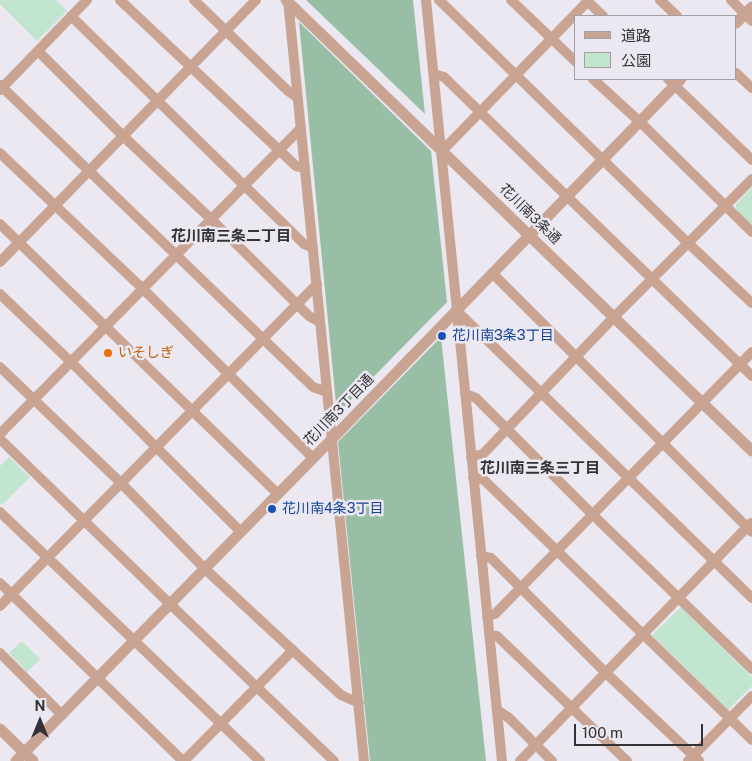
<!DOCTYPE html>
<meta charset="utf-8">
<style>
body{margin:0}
#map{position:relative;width:752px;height:761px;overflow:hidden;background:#ebe8f1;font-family:"Public Sans","Noto Sans JP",sans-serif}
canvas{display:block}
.legend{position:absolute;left:574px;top:15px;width:162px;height:65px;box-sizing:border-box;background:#ebe8f1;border:1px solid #a19fa6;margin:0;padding:6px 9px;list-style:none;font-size:15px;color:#333235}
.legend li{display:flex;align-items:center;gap:10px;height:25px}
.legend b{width:25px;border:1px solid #a19fa6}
.north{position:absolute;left:15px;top:696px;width:50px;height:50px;-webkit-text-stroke:4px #ebe8f1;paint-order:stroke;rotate:0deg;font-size:14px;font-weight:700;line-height:20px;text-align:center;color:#333235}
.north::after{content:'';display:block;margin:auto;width:18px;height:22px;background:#333235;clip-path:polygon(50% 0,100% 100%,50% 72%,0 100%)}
.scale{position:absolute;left:574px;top:724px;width:129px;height:22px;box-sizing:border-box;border:2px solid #333235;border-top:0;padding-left:6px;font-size:15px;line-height:18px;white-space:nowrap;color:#333235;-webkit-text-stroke:4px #ebe8f1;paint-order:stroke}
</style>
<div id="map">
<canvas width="752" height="761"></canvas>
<ul class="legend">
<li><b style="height:6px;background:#caa493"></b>道路</li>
<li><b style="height:14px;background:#c1e5ce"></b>公園</li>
</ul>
<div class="north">N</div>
<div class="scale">100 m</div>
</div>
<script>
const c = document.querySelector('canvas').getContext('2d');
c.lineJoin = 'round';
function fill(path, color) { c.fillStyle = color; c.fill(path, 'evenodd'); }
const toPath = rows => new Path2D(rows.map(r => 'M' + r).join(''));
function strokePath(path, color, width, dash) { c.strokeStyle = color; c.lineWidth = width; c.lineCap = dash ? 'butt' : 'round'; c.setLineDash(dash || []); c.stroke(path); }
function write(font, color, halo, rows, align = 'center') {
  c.font = font + ' "Public Sans","Noto Sans JP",sans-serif'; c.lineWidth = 5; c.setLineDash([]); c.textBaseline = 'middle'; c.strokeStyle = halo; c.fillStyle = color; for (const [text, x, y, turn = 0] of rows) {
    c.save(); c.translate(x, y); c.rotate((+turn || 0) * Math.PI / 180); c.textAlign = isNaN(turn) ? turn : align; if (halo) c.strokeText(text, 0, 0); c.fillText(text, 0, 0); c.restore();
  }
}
fill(toPath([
 [0,0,56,0,67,11,37,41,0,4],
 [752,187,752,225,736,209,736,204],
 [9,457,30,477,2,505,0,503,0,466],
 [681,607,752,677,752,686,728,710,652,635],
 [22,641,40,659,27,672,9,653]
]), '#c1e5ce');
fill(toPath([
 [306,0,413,0,425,114],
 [299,22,431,151,447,302,337,414],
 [441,337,486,761,370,761,338,442]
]), '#99bea6');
strokePath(toPath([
 [120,0,296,166,305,168],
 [194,0,288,91,298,98],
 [288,0,364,761],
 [426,0,502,761],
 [439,0,688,243,752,303],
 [511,0,576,62],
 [586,0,603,16],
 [660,0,677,16],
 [731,0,752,21],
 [71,16,304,244,313,248],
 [38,51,123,136,211,219,309,316,320,322],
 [736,73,752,88],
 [434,74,444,77,752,376],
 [593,79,640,122,752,232],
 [668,79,752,160],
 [0,85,313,387,327,392],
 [0,90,87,0],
 [442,151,589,0],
 [0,153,142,288,313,458],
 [0,224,278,494],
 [0,262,256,0],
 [492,273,752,532],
 [0,294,71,362,241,532],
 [456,310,752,598],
 [0,367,121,483,205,569,341,695,359,703],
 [465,394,476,398,592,514,752,669],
 [0,434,301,128],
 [0,439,170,604,334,761],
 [471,457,483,454,614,317,752,179],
 [473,477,484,480,752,740],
 [0,512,260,761],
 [481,556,491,558,606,673,699,761],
 [0,583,183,761],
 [0,606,317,284],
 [487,616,495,614,752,352],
 [489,635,497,636,627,761],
 [0,653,62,715],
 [497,710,509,718,552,761],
 [184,761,293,650],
 [520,761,751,523],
 [688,761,752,696]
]), '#caa493', 10);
strokePath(toPath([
 [286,0,752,451],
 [736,23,752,7],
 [0,729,33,761],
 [16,761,332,439,681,79]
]), '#caa493', 11);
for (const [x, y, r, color] of [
 [442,336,5,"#1a4fb4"],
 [108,353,5,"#e8710a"],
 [272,509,5,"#1a4fb4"]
]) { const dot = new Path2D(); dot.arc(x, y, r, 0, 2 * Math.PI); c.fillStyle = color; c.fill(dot); strokePath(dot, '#ebe8f1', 2); }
write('14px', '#333235', '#ebe8f1', [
 ["花川南3条通",530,214,44],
 ["花川南3丁目通",339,410,-46]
]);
write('14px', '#164399', '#ebe8f1', [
 ["花川南3条3丁目",452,336],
 ["花川南4条3丁目",282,509]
], 'left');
write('14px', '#c56008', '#ebe8f1', [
 ["いそしぎ",118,353]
], 'left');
write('bold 15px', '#333235', '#ebe8f1', [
 ["花川南三条二丁目",231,236],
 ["花川南三条三丁目",540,468]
]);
</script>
